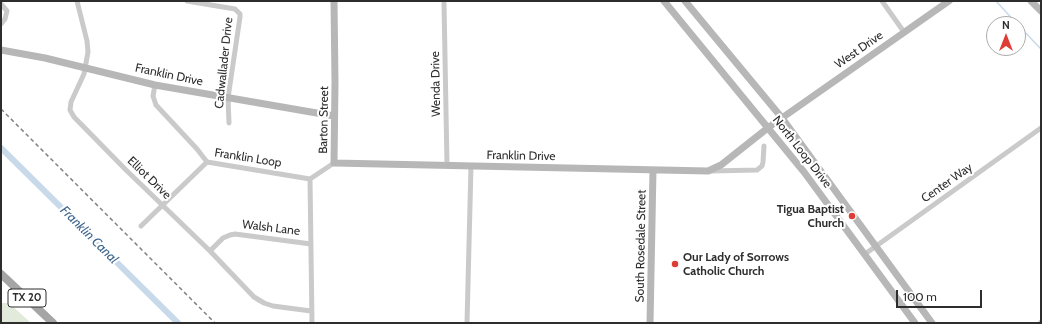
<!DOCTYPE html>
<style>
body{margin:0}
#map{position:relative;width:1042px;height:324px;overflow:hidden;background:#fff;font-family:Cabin,sans-serif}
canvas{display:block}
.frame{position:absolute;inset:0;border:2px solid #2d2d2d;pointer-events:none}
.north{position:absolute;left:986px;top:16px;width:40px;height:40px;box-sizing:border-box;background:#fff;border:1px solid #ababab;border-radius:50%;rotate:0deg;font-size:11px;font-weight:700;line-height:16px;text-align:center;color:#2d2d2d}
.north::after{content:'';display:block;margin:auto;width:14px;height:18px;background:#df3c35;clip-path:polygon(50% 0,100% 100%,50% 72%,0 100%)}
.scale{position:absolute;left:896px;top:290px;width:86px;height:18px;box-sizing:border-box;border:2px solid #2d2d2d;border-top:0;padding-left:5px;font-size:12px;line-height:14px;white-space:nowrap;color:#2d2d2d;-webkit-text-stroke:3px #fff;paint-order:stroke}
</style>
<div id="map">
<canvas width="1042" height="324"></canvas>
<div class="frame"></div>
<div class="north">N</div>
<div class="scale">100 m</div>
</div>
<script>
const c = document.querySelector('canvas').getContext('2d');
c.lineJoin = 'round';
function fill(path, color) { c.fillStyle = color; c.fill(path, 'evenodd'); }
const toPath = rows => new Path2D(rows.map(r => 'M' + r).join(''));
function strokePath(path, color, width, dash) { c.strokeStyle = color; c.lineWidth = width; c.lineCap = dash ? 'butt' : 'round'; c.setLineDash(dash || []); c.stroke(path); }
function write(font, color, halo, rows, align = 'center') {
  c.font = font + ' Cabin,sans-serif'; c.lineWidth = 4; c.setLineDash([]); c.textBaseline = 'middle'; c.strokeStyle = halo; c.fillStyle = color; for (const [text, x, y, turn = 0] of rows) {
    c.save(); c.translate(x, y); c.rotate((+turn || 0) * Math.PI / 180); c.textAlign = isNaN(turn) ? turn : align; if (halo) c.strokeText(text, 0, 0); c.fillText(text, 0, 0); c.restore();
  }
}
fill(toPath([
 [1,303,9,303,31,323,1,323]
]), '#e2eadb');
strokePath(toPath([
 [996,1,1017,24],
 [1018,25,1041,49]
]), '#c8d9ea', 1.5);
strokePath(toPath([
 [1,148,178,323]
]), '#c8d9ea', 6);
strokePath(toPath([
 [77,1,87,41,88,52,84,74,71,102,70,110,74,117,126,170,210,251,254,297,264,303,273,306,311,311],
 [187,1,235,9,240,14,240,17,228,98,229,123],
 [882,1,904,32],
 [444,3,447,165],
 [1,4,7,11,5,19,1,24],
 [155,85,153,96,156,105,197,149,207,162,310,179],
 [711,171,757,170,762,166,763,162,764,146],
 [310,179,312,323],
 [310,179,334,163],
 [141,226,207,162],
 [210,251,223,238,230,235,235,234,311,244],
 [865,254,1041,128],
 [467,323,471,166],
 [1040,323,1041,322]
]), '#cacaca', 5);
strokePath(toPath([
 [334,1,335,82,334,163,708,171,721,165,769,127,949,1],
 [664,1,804,172,915,323],
 [685,1,782,118,932,323],
 [1031,1,1041,11],
 [1,50,45,58,155,85,334,116],
 [650,323,653,170]
]), '#b7b7b7', 7);
strokePath(toPath([
 [1,274,53,323]
]), '#a5a5a5', 8);
strokePath(toPath([
 [1,109,215,323]
]), '#828282', 1.5, [4, 3]);
for (const [x, y, r, color] of [
 [852,216,4,"#df3c35"],
 [675,264,4,"#df3c35"]
]) { const dot = new Path2D(); dot.arc(x, y, r, 0, 2 * Math.PI); c.fillStyle = color; c.fill(dot); strokePath(dot, '#fff', 1.5); }
for (const [x, y, w] of [
 [27,298,38]
]) { const box = new Path2D(); box.roundRect(x - w / 2, y - 9, w, 18, 3); c.fillStyle = '#fff'; c.fill(box); strokePath(box, '#2d2d2d', 1); }
write('bold 11px', '#2d2d2d', null, [
 ["TX 20",27,298]
]);
write('12px', '#2d2d2d', '#fff', [
 ["West Drive",859,50,-35],
 ["Cadwallader Drive",224,63,-84],
 ["Franklin Drive",169,75,12],
 ["Wenda Drive",436,84,-91],
 ["Barton Street",324,120,-89],
 ["North Loop Drive",802,152,52],
 ["Franklin Drive",521,156,1],
 ["Franklin Loop",248,158,9],
 ["Elliot Drive",149,178,44],
 ["Center Way",947,183,-35],
 ["Walsh Lane",271,228,7],
 ["South Rosedale Street",641,246,-89]
]);
write('bold 12px', '#2d2d2d', '#fff', [
 ["Tigua Baptist",844,209],
 ["Church",844,223],
 ["Our Lady of Sorrows",683,257,"left"],
 ["Catholic Church",683,271,"left"]
], 'right');
write('italic 13px', '#3e658c', '#fff', [
 ["Franklin Canal",89,235,45]
]);
</script>
